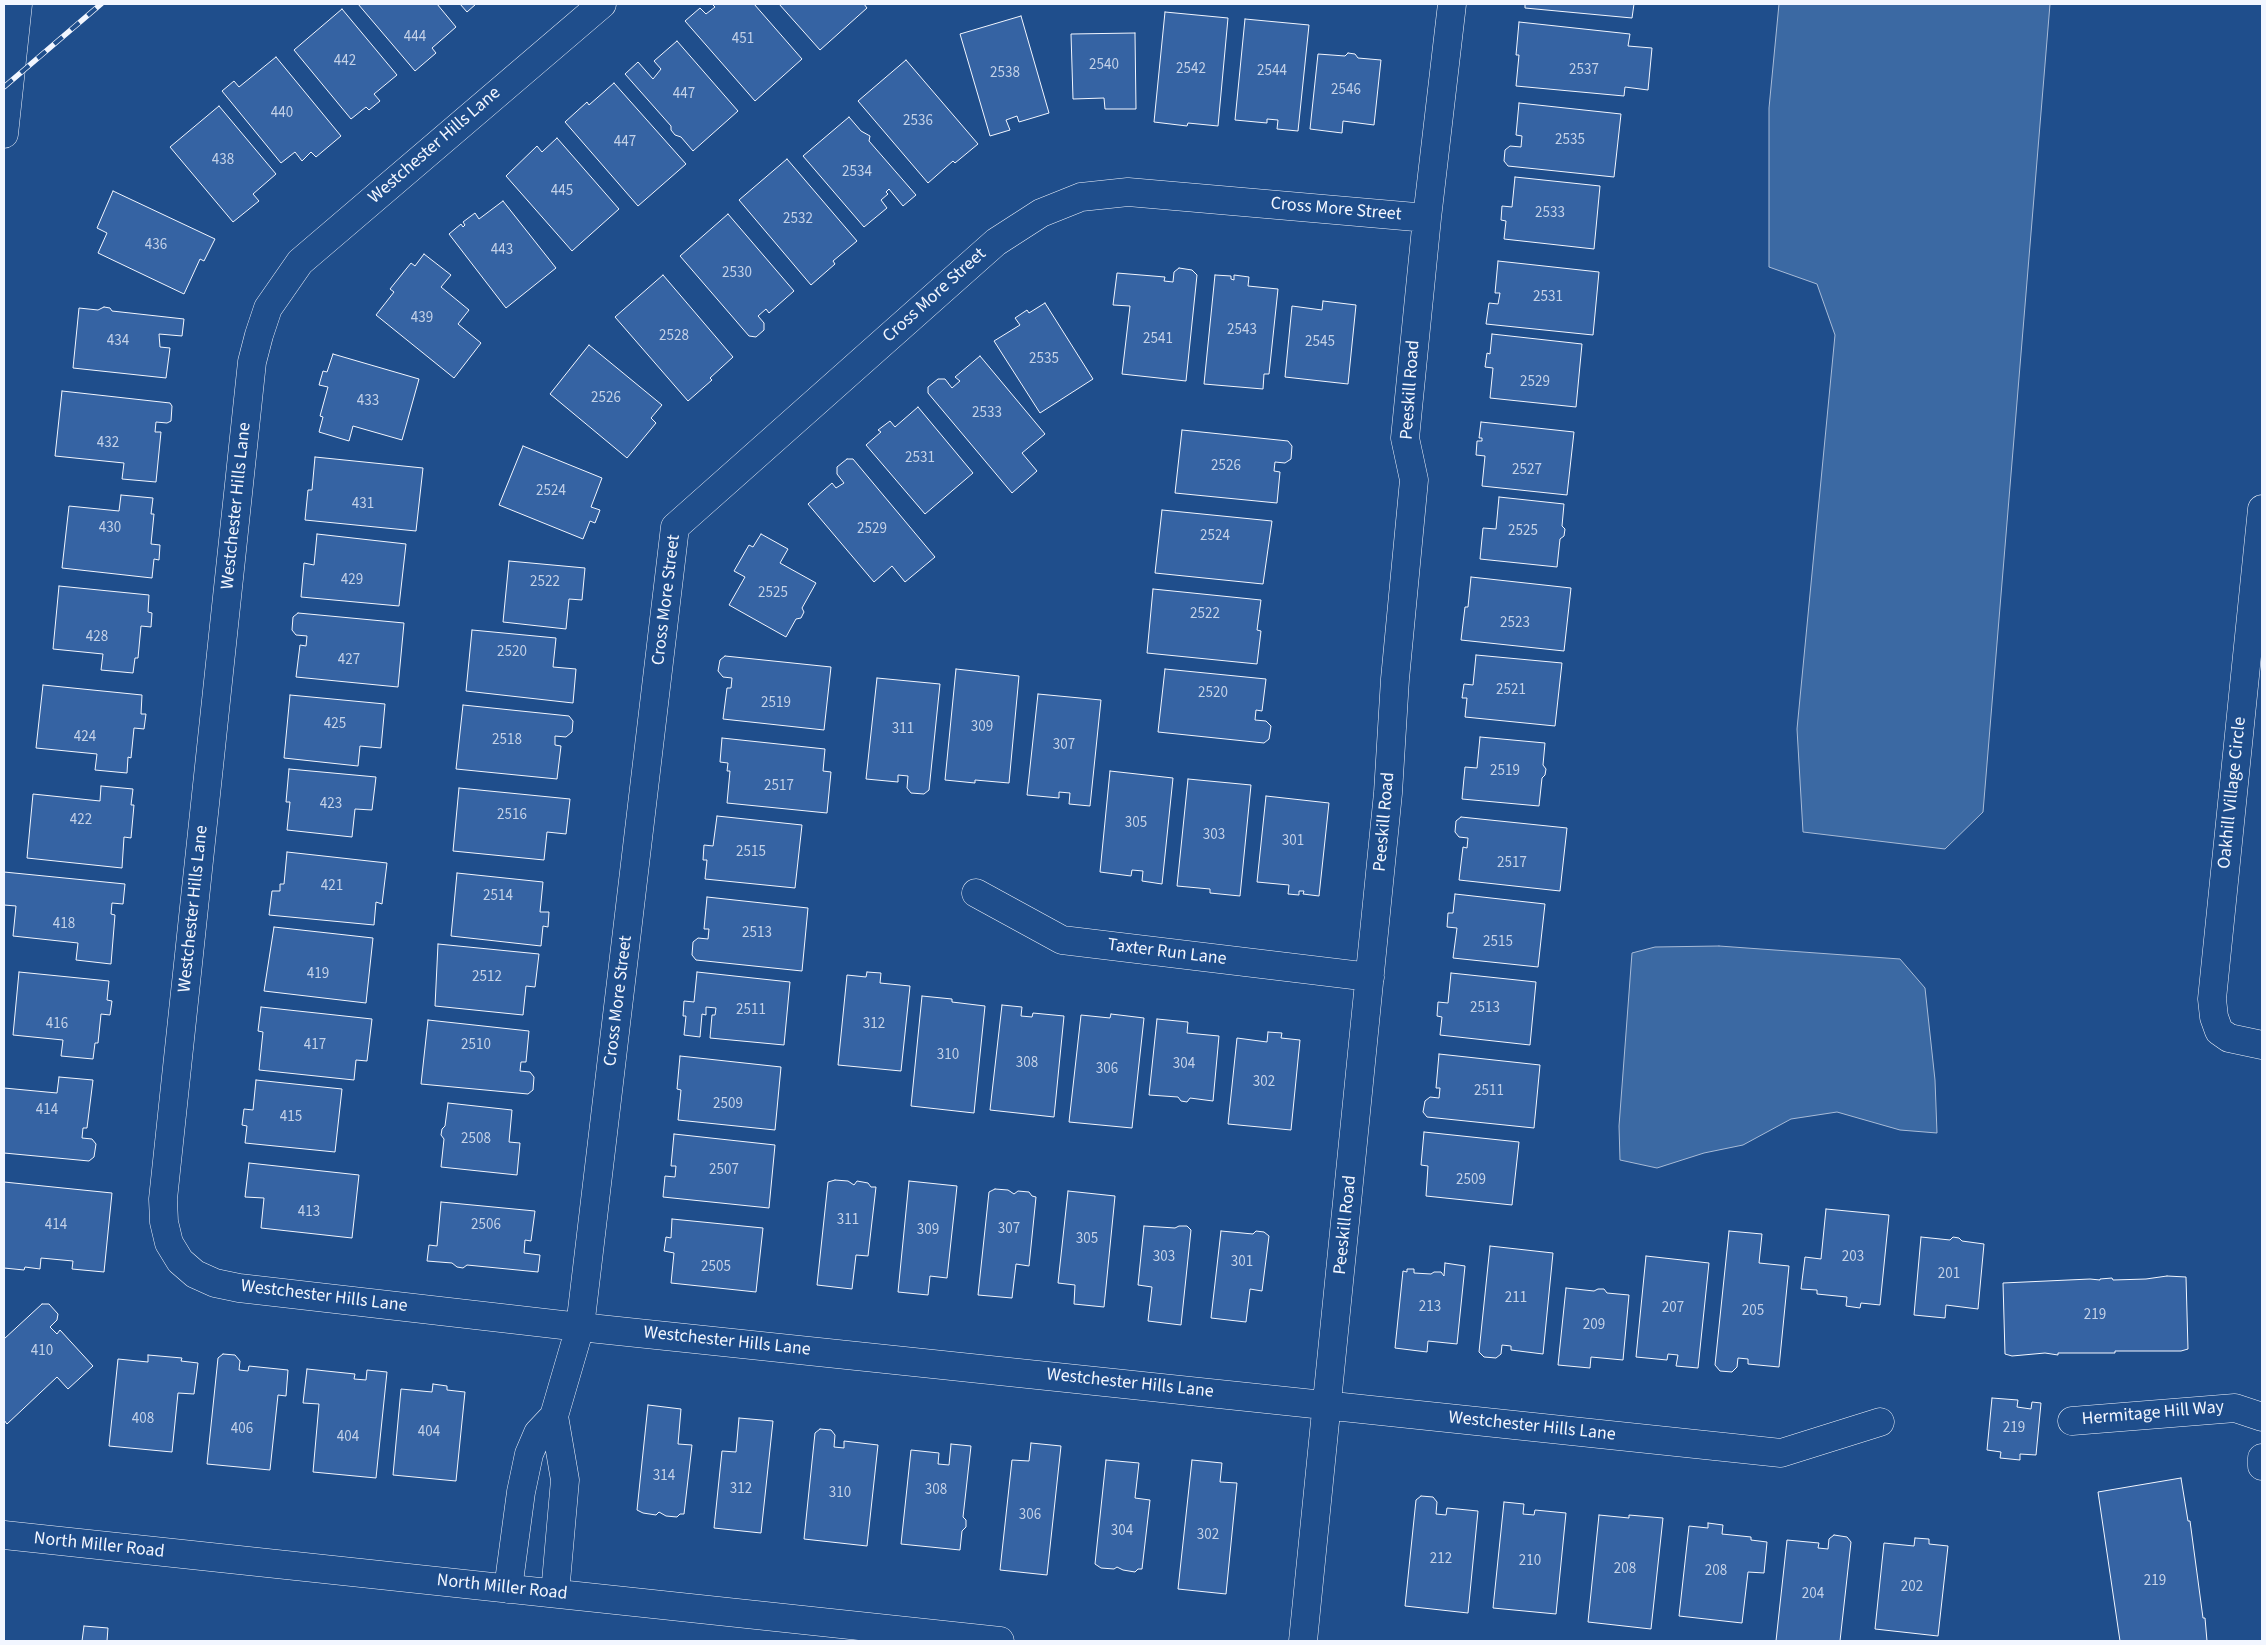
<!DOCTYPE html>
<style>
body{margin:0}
#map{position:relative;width:2266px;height:1645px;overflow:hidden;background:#1f4e8c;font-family:"Source Sans 3",sans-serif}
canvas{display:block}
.frame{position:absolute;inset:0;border:5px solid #f2f6ff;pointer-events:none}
</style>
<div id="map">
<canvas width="2266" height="1645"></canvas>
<div class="frame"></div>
</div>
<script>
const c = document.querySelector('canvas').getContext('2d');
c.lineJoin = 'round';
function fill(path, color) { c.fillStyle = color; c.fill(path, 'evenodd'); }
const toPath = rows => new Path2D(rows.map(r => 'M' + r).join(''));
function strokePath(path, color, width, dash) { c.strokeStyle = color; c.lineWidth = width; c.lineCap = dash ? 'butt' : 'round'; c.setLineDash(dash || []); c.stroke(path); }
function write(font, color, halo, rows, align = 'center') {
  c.font = font + ' "Source Sans 3",sans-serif'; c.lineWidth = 4; c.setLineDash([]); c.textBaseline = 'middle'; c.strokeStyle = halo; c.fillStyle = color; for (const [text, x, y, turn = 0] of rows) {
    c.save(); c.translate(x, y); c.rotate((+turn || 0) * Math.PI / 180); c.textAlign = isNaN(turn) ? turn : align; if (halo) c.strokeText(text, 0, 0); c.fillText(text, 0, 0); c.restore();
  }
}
const water = toPath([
 [1779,4,2050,4,1983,812,1945,849,1803,832,1797,729,1835,335,1817,284,1769,267,1769,108,1779,4],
 [1719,946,1900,959,1925,988,1935,1080,1937,1133,1900,1130,1837,1112,1791,1119,1743,1145,1704,1153,1657,1168,1620,1160,1619,1126,1632,953,1655,947,1719,946]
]);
fill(water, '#3b69a3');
strokePath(water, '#a8bbd7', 1);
const building = toPath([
 [358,4,437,4,456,27,432,48,436,53,415,71,358,4],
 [460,4,476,4,467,12,460,4],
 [712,4,754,4,802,59,755,101,685,21,700,8,706,14,715,7,712,4],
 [779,4,864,4,867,8,820,50,779,4],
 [1525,4,1634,4,1632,18,1525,8,1525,4],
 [342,9,397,75,374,94,380,101,369,110,366,107,351,119,294,50,342,9],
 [1165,12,1228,18,1218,126,1188,123,1187,126,1154,122,1165,12],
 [1021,16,1049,113,1019,122,1017,116,1006,120,1010,130,990,136,960,34,1021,16],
 [1245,19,1309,25,1298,131,1277,129,1278,120,1267,119,1267,123,1235,120,1245,19],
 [1519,22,1630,34,1628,46,1652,48,1648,90,1625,87,1624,96,1516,86,1519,55,1516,55,1519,22],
 [1135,33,1136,109,1105,109,1104,98,1073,99,1071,34,1135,33],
 [677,41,738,111,693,151,681,137,675,135,671,130,671,126,625,74,638,62,653,79,661,69,654,61,677,41],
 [1348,53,1355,54,1358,58,1381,60,1374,125,1343,121,1342,133,1310,129,1318,54,1345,56,1348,53],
 [276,57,341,136,316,157,311,152,302,161,295,152,281,163,222,91,234,81,239,87,276,57],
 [906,60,978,144,955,163,953,161,928,183,858,101,906,60],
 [614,83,686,164,638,206,565,122,587,102,589,105,614,83],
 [1519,103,1621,114,1614,177,1508,166,1504,161,1505,150,1510,146,1521,147,1522,136,1516,135,1519,103],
 [219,106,276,174,253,194,259,201,233,222,170,147,219,106],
 [849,117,861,131,870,136,869,141,916,195,903,206,889,189,886,192,888,194,881,200,887,208,864,227,803,156,849,117],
 [557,138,619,209,572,251,506,176,537,146,542,152,557,138],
 [787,159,857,241,833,261,835,264,811,285,739,200,787,159],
 [1515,177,1600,186,1594,249,1504,239,1506,221,1501,220,1502,206,1512,207,1515,177],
 [113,191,215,239,204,261,200,259,184,294,98,253,107,233,97,228,113,191],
 [503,201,556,268,506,308,449,234,461,224,463,227,465,225,463,222,475,213,479,219,503,201],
 [728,214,794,291,769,313,766,309,758,316,764,323,764,330,756,337,749,336,680,256,728,214],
 [424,254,451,275,441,287,469,310,458,324,481,343,454,378,376,315,394,292,390,289,411,263,415,266,424,254],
 [1498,261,1599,272,1593,335,1486,324,1489,303,1498,304,1500,293,1495,293,1498,261],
 [1179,268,1192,270,1197,275,1186,381,1122,374,1130,306,1113,305,1117,273,1165,277,1164,281,1173,282,1174,272,1179,268],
 [663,275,733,357,710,378,712,380,688,401,615,317,663,275],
 [1215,275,1231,276,1231,279,1234,280,1234,275,1249,277,1248,286,1278,289,1269,374,1264,374,1263,389,1204,384,1215,275],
 [1323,301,1356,305,1348,384,1285,377,1292,306,1322,310,1323,301],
 [1045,303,1093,379,1040,413,994,341,1020,325,1015,318,1027,310,1029,313,1045,303],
 [104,307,110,308,112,311,184,319,182,336,159,334,160,347,170,348,166,378,73,368,79,308,98,310,104,307],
 [1492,334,1582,344,1576,407,1490,398,1493,368,1485,367,1487,353,1490,354,1492,334],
 [589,345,662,405,651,418,656,423,627,458,550,394,589,345],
 [333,354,419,379,402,440,353,426,349,441,319,432,323,417,320,416,328,387,319,385,323,371,327,372,333,354],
 [980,356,1045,434,1022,453,1037,471,1012,493,928,393,928,387,938,379,945,379,952,388,960,381,955,377,980,356],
 [62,391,170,403,172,406,171,421,167,423,156,422,155,432,161,432,156,482,122,479,124,463,55,456,62,391],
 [918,407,973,473,925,514,866,445,881,432,878,430,890,421,895,427,918,407],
 [1481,422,1574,432,1567,495,1482,486,1485,456,1476,455,1477,441,1482,441,1482,438,1479,438,1481,422],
 [1182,430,1288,441,1292,446,1291,459,1285,463,1275,462,1274,471,1280,472,1277,503,1175,493,1182,430],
 [523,446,602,478,591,507,600,510,595,523,590,521,583,539,499,505,523,446],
 [315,457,423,468,416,531,305,520,308,490,312,490,315,457],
 [847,459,853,459,935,557,905,582,892,566,874,582,808,504,832,483,836,488,844,483,837,474,837,467,847,459],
 [121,495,153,498,151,514,154,514,151,544,160,545,159,560,154,559,152,578,62,568,69,506,119,511,121,495],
 [1499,497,1564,504,1562,526,1565,529,1564,536,1560,539,1557,567,1480,559,1483,528,1496,529,1499,497],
 [1162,510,1272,521,1263,584,1155,573,1162,510],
 [317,534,406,544,399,606,301,597,304,563,314,565,317,534],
 [761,534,788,549,780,563,816,583,802,608,804,612,801,618,796,619,786,637,729,605,745,577,734,571,749,545,753,547,761,534],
 [509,561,585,568,582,600,569,599,566,629,503,622,509,561],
 [1471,577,1571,588,1564,651,1461,640,1465,607,1468,607,1471,577],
 [59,586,149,595,148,612,152,613,151,627,141,626,138,658,135,658,133,673,101,670,103,654,53,649,59,586],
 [1153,589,1261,600,1257,630,1261,631,1257,664,1147,653,1153,589],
 [298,613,404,623,398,687,296,677,300,645,306,646,307,636,296,635,292,630,293,617,298,613],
 [472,630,556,638,553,667,576,669,573,703,466,691,472,630],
 [1476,655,1562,663,1555,726,1465,717,1467,698,1462,698,1464,684,1473,685,1476,655],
 [725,656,831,667,824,730,723,719,727,688,731,688,732,678,723,677,718,671,720,660,725,656],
 [956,669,1019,676,1009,783,975,780,975,783,945,780,956,669],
 [1165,669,1266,679,1262,711,1256,710,1255,720,1266,721,1271,726,1269,739,1264,743,1158,732,1165,669],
 [877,678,940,684,929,790,924,794,911,793,907,788,908,776,898,775,898,782,866,779,877,678],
 [43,685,142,695,141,714,146,714,144,729,134,728,131,758,128,757,127,773,95,770,97,754,36,748,43,685],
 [1038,694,1101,700,1090,806,1069,804,1070,793,1059,792,1059,798,1027,795,1038,694],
 [290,695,385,704,381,748,360,746,358,766,284,758,290,695],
 [463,705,569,716,573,721,572,732,566,737,555,736,555,745,561,746,557,779,456,769,463,705],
 [1480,737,1545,743,1543,765,1546,769,1545,775,1542,778,1539,806,1462,799,1465,767,1477,768,1480,737],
 [722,738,825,749,823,771,831,772,827,813,727,803,730,771,727,771,728,763,720,762,722,738],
 [289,769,376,777,372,810,355,809,352,837,287,830,290,802,286,802,289,769],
 [1110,771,1173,778,1162,884,1142,881,1143,871,1132,870,1131,876,1100,872,1110,771],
 [1188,779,1251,785,1240,896,1210,893,1210,889,1177,886,1188,779],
 [101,786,133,789,131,805,134,805,131,838,124,837,122,868,27,858,33,794,100,801,101,786],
 [459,788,570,799,566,834,547,832,544,860,453,851,459,788],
 [1266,796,1329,803,1319,896,1303,894,1304,891,1299,891,1299,895,1288,894,1289,885,1257,882,1266,796],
 [717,816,802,825,795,888,705,879,707,860,703,860,704,845,713,846,717,816],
 [1461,817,1567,828,1560,891,1459,880,1463,847,1467,848,1468,838,1459,837,1455,832,1456,821,1461,817],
 [287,852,387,863,382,904,376,902,374,925,269,915,272,891,280,891,280,884,284,884,287,852],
 [4,872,125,884,123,904,112,903,111,914,115,915,111,964,76,960,78,943,13,936,16,906,4,905,4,872],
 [457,873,543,882,540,912,549,912,548,927,543,926,541,946,451,936,457,873],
 [1455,894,1545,904,1538,967,1453,958,1457,928,1447,927,1448,913,1453,913,1455,894],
 [707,897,808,908,802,971,696,960,692,955,693,942,698,938,708,939,709,929,704,929,707,897],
 [274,927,373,938,366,1003,264,991,274,927],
 [438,944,539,954,535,987,526,986,523,1015,435,1006,438,944],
 [19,972,109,981,107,1000,112,1001,110,1015,101,1014,98,1043,95,1043,93,1059,61,1056,63,1040,13,1035,19,972],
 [697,972,790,982,784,1045,710,1038,712,1015,715,1015,716,1008,706,1007,706,1015,702,1014,700,1037,684,1035,686,1016,683,1016,684,1001,694,1002,697,972],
 [867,972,881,973,880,983,910,986,901,1071,838,1065,847,975,866,977,867,972],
 [1451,973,1536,982,1530,1045,1440,1035,1442,1017,1437,1016,1438,1002,1448,1003,1451,973],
 [922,996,952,999,952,1002,985,1006,974,1113,911,1106,922,996],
 [1002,1005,1022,1007,1021,1016,1032,1017,1033,1013,1064,1016,1054,1117,990,1110,1002,1005],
 [261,1007,372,1019,367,1061,356,1060,354,1080,259,1070,263,1032,258,1031,261,1007],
 [1111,1014,1144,1018,1132,1128,1069,1122,1081,1015,1110,1018,1111,1014],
 [1157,1019,1188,1022,1187,1033,1219,1036,1213,1101,1190,1098,1187,1102,1181,1101,1178,1097,1149,1095,1157,1019],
 [428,1020,529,1031,526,1062,521,1062,520,1071,530,1072,534,1077,533,1090,528,1094,421,1084,428,1020],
 [1268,1032,1282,1033,1281,1038,1300,1040,1291,1130,1228,1124,1237,1038,1267,1042,1268,1032],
 [1439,1054,1540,1065,1534,1128,1427,1117,1423,1112,1425,1101,1430,1097,1439,1098,1440,1088,1436,1088,1439,1054],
 [680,1056,781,1067,775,1130,678,1120,681,1090,677,1089,680,1056],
 [59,1077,93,1080,87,1128,83,1128,82,1138,92,1139,96,1144,94,1157,89,1161,4,1153,4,1088,57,1093,59,1077],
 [256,1080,342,1089,335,1152,245,1143,247,1126,242,1125,244,1109,253,1110,256,1080],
 [448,1103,512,1110,509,1142,520,1143,517,1175,441,1167,444,1139,441,1135,442,1129,445,1126,448,1103],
 [1424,1132,1519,1142,1512,1205,1426,1196,1428,1166,1421,1165,1424,1132],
 [674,1134,775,1145,769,1208,663,1197,665,1176,675,1177,676,1166,671,1166,674,1134],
 [249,1163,359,1175,352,1238,261,1228,264,1198,245,1197,249,1163],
 [835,1180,848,1181,854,1185,857,1181,868,1183,871,1187,876,1187,868,1256,856,1255,852,1289,817,1285,828,1182,835,1180],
 [909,1181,957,1186,947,1278,930,1276,928,1295,898,1292,909,1181],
 [4,1182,112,1193,104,1272,72,1269,73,1261,41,1258,40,1269,25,1267,24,1270,4,1268,4,1182],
 [995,1189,1008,1190,1014,1194,1018,1191,1029,1192,1032,1196,1036,1197,1029,1266,1016,1264,1012,1298,978,1295,989,1192,995,1189],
 [1068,1191,1115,1196,1104,1307,1074,1304,1075,1285,1058,1283,1068,1191],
 [441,1202,535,1211,531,1241,525,1240,524,1253,540,1255,538,1272,467,1265,463,1268,457,1267,452,1263,427,1261,429,1245,437,1246,441,1202],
 [1826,1209,1889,1215,1880,1305,1861,1303,1860,1308,1846,1306,1847,1297,1817,1294,1817,1290,1801,1289,1805,1257,1821,1259,1826,1209],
 [672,1219,763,1228,756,1292,671,1283,674,1253,664,1251,666,1237,671,1238,672,1219],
 [1144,1226,1175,1228,1179,1226,1187,1226,1191,1230,1181,1325,1148,1321,1152,1287,1138,1285,1144,1226],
 [1221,1231,1253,1234,1256,1231,1264,1232,1269,1236,1262,1291,1250,1289,1246,1322,1211,1318,1221,1231],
 [1729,1231,1762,1234,1759,1263,1789,1266,1779,1367,1748,1364,1748,1359,1738,1358,1737,1367,1732,1372,1720,1371,1715,1365,1729,1231],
 [1921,1237,1950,1240,1953,1237,1959,1238,1962,1241,1984,1244,1978,1309,1946,1305,1945,1318,1914,1315,1921,1237],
 [1490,1246,1553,1253,1543,1354,1511,1350,1511,1346,1502,1345,1501,1354,1496,1358,1484,1357,1479,1352,1490,1246],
 [1646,1256,1709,1263,1698,1368,1676,1366,1678,1355,1668,1354,1667,1360,1636,1357,1646,1256],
 [1445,1263,1465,1266,1457,1344,1428,1341,1427,1352,1395,1348,1403,1271,1407,1272,1407,1269,1414,1269,1414,1273,1431,1274,1434,1272,1441,1272,1444,1276,1445,1263],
 [2167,1276,2186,1277,2188,1349,2181,1351,2115,1351,2115,1353,2058,1353,2058,1355,2045,1353,2012,1356,2005,1354,2003,1283,2090,1279,2100,1280,2100,1279,2112,1278,2113,1280,2146,1279,2167,1276],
 [1566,1288,1594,1291,1598,1289,1604,1289,1607,1293,1629,1295,1623,1360,1591,1357,1590,1368,1558,1365,1566,1288],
 [42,1304,49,1304,58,1314,57,1320,50,1327,57,1334,60,1330,93,1366,68,1389,57,1377,7,1424,4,1420,4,1339,42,1304],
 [223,1354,235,1355,240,1361,239,1370,248,1371,249,1366,288,1370,286,1396,278,1395,270,1470,207,1464,218,1358,223,1354],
 [148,1355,182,1358,181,1361,198,1363,194,1394,178,1393,172,1452,109,1446,118,1359,148,1362,148,1355],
 [307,1369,355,1374,354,1379,366,1380,367,1370,387,1372,376,1478,313,1472,319,1404,303,1403,307,1369],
 [433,1384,447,1386,447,1390,465,1392,456,1481,393,1475,401,1389,432,1392,433,1384],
 [1992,1398,2018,1400,2017,1407,2031,1409,2032,1402,2041,1403,2036,1455,2020,1454,2020,1460,2000,1458,2001,1452,1987,1450,1992,1398],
 [648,1405,681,1409,678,1444,692,1445,684,1514,680,1514,677,1517,666,1516,659,1512,656,1515,643,1513,637,1510,648,1405],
 [739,1418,773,1421,761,1533,714,1528,722,1451,736,1452,739,1418],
 [820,1429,831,1430,835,1435,834,1447,844,1448,844,1441,878,1445,867,1546,804,1539,815,1433,820,1429],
 [1031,1443,1061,1446,1047,1575,1000,1570,1012,1460,1029,1461,1031,1443],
 [951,1444,971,1446,963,1517,966,1520,966,1527,962,1531,960,1550,901,1544,911,1450,939,1453,938,1464,949,1465,951,1444],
 [1106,1460,1139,1463,1135,1498,1150,1500,1142,1569,1138,1569,1135,1572,1123,1570,1117,1567,1114,1569,1101,1568,1095,1564,1106,1460],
 [1192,1460,1222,1463,1220,1482,1237,1483,1226,1594,1178,1589,1192,1460],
 [2181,1478,2188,1521,2190,1521,2203,1618,2205,1618,2207,1641,2120,1641,2098,1492,2181,1478],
 [1421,1496,1433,1497,1437,1502,1436,1514,1446,1515,1447,1508,1478,1511,1468,1613,1405,1606,1416,1500,1421,1496],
 [1504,1502,1524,1504,1523,1514,1534,1515,1535,1510,1566,1513,1556,1614,1493,1608,1504,1502],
 [1599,1515,1629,1518,1629,1515,1663,1518,1651,1629,1588,1622,1599,1515],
 [1708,1523,1723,1525,1722,1534,1751,1537,1751,1540,1767,1542,1764,1573,1748,1572,1742,1623,1679,1616,1689,1526,1708,1528,1708,1523],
 [1834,1535,1847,1537,1851,1542,1840,1641,1776,1641,1787,1540,1819,1543,1818,1548,1828,1549,1829,1539,1834,1535],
 [1915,1538,1929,1539,1929,1544,1948,1546,1938,1636,1875,1629,1884,1543,1914,1546,1915,1538],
 [84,1626,108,1628,107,1641,82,1641,84,1626]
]);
fill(building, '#3563a3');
strokePath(building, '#f2f6ff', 1);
const minor = toPath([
 [602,4,300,262,268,308,259,335,252,362,163,1199,164,1222,169,1243,180,1261,195,1274,215,1283,239,1288,580,1327,1781,1453,1880,1422],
 [4,134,18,4],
 [2262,509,2212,999,2214,1017,2219,1031,2229,1038,2262,1045],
 [976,893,1062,940,1370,977],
 [2072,1421,2235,1408,2262,1417],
 [2262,1458,2262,1466],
 [4,1535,1000,1641],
 [508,1589,521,1492,529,1454,538,1433,554,1416],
 [555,1593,565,1480,554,1416,580,1327,675,527,996,242,1041,213,1081,197,1128,192,1427,218],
 [1303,1641,1388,793,1395,679,1414,480,1405,438,1427,218,1452,4]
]);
strokePath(minor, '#f2f6ff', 29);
strokePath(minor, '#1f4e8c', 28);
const rail = toPath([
 [4,87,101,4]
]);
strokePath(rail, '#f2f6ff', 5.5);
strokePath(rail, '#1f4e8c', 4, [11]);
write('15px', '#c3d1e8', null, [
 ["444",415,38],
 ["451",743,40],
 ["442",345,62],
 ["2540",1104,66],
 ["2542",1191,70],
 ["2537",1584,71],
 ["2544",1272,72],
 ["2538",1005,74],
 ["2546",1346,91],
 ["447",684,95],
 ["440",282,114],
 ["2536",918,122],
 ["2535",1570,141],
 ["447",625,143],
 ["438",223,161],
 ["2534",857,173],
 ["445",562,192],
 ["2533",1550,214],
 ["2532",798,220],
 ["436",156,246],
 ["443",502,251],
 ["2530",737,274],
 ["2531",1548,298],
 ["439",422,319],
 ["2543",1242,331],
 ["2528",674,337],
 ["2541",1158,340],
 ["434",118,342],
 ["2545",1320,343],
 ["2535",1044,360],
 ["2529",1535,383],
 ["2526",606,399],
 ["433",368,402],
 ["2533",987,414],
 ["432",108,444],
 ["2531",920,459],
 ["2526",1226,467],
 ["2527",1527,471],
 ["2524",551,492],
 ["431",363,505],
 ["430",110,529],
 ["2529",872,530],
 ["2525",1523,532],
 ["2524",1215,537],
 ["429",352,581],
 ["2522",545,583],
 ["2525",773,594],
 ["2522",1205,615],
 ["2523",1515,624],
 ["428",97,638],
 ["2520",512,653],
 ["427",349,661],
 ["2521",1511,691],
 ["2520",1213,694],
 ["2519",776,704],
 ["425",335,725],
 ["309",982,728],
 ["311",903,730],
 ["424",85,738],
 ["2518",507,741],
 ["307",1064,746],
 ["2519",1505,772],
 ["2517",779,787],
 ["423",331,805],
 ["2516",512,816],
 ["422",81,821],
 ["305",1136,824],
 ["303",1214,836],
 ["301",1293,842],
 ["2515",751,853],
 ["2517",1512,864],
 ["421",332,887],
 ["2514",498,897],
 ["418",64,925],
 ["2513",757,934],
 ["2515",1498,943],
 ["419",318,975],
 ["2512",487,978],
 ["2513",1485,1009],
 ["2511",751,1011],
 ["416",57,1025],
 ["312",874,1025],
 ["417",315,1046],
 ["2510",476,1046],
 ["310",948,1056],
 ["308",1027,1064],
 ["304",1184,1065],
 ["306",1107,1070],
 ["302",1264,1083],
 ["2511",1489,1092],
 ["2509",728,1105],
 ["414",47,1111],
 ["415",291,1118],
 ["2508",476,1140],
 ["2507",724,1171],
 ["2509",1471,1181],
 ["413",309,1213],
 ["311",848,1221],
 ["414",56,1226],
 ["2506",486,1226],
 ["307",1009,1230],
 ["309",928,1231],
 ["305",1087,1240],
 ["303",1164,1258],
 ["203",1853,1258],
 ["301",1242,1263],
 ["2505",716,1268],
 ["201",1949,1275],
 ["211",1516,1299],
 ["213",1430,1308],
 ["207",1673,1309],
 ["205",1753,1312],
 ["219",2095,1316],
 ["209",1594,1326],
 ["410",42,1352],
 ["408",143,1420],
 ["219",2014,1429],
 ["406",242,1430],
 ["404",429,1433],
 ["404",348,1438],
 ["314",664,1477],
 ["312",741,1490],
 ["308",936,1491],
 ["310",840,1494],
 ["306",1030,1516],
 ["304",1122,1532],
 ["302",1208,1536],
 ["212",1441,1560],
 ["210",1530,1562],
 ["208",1625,1570],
 ["208",1716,1572],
 ["219",2155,1582],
 ["202",1912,1588],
 ["204",1813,1595]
]);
write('18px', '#f2f6ff', '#1f4e8c', [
 ["Westchester Hills Lane",435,146,-41],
 ["Cross More Street",1336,210,5],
 ["Cross More Street",935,296,-42],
 ["Peeskill Road",1411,390,-86],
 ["Westchester Hills Lane",237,506,-84],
 ["Cross More Street",667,600,-83],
 ["Oakhill Village Circle",2233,793,-84],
 ["Peeskill Road",1385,822,-85],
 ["Westchester Hills Lane",194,909,-84],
 ["Taxter Run Lane",1167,953,7],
 ["Cross More Street",619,1001,-83],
 ["Peeskill Road",1346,1225,-84],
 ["Westchester Hills Lane",324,1297,7],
 ["Westchester Hills Lane",727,1342,6],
 ["Westchester Hills Lane",1130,1384,6],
 ["Hermitage Hill Way",2153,1414,-5],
 ["Westchester Hills Lane",1532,1427,6],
 ["North Miller Road",99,1546,6],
 ["North Miller Road",502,1588,6]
]);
</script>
